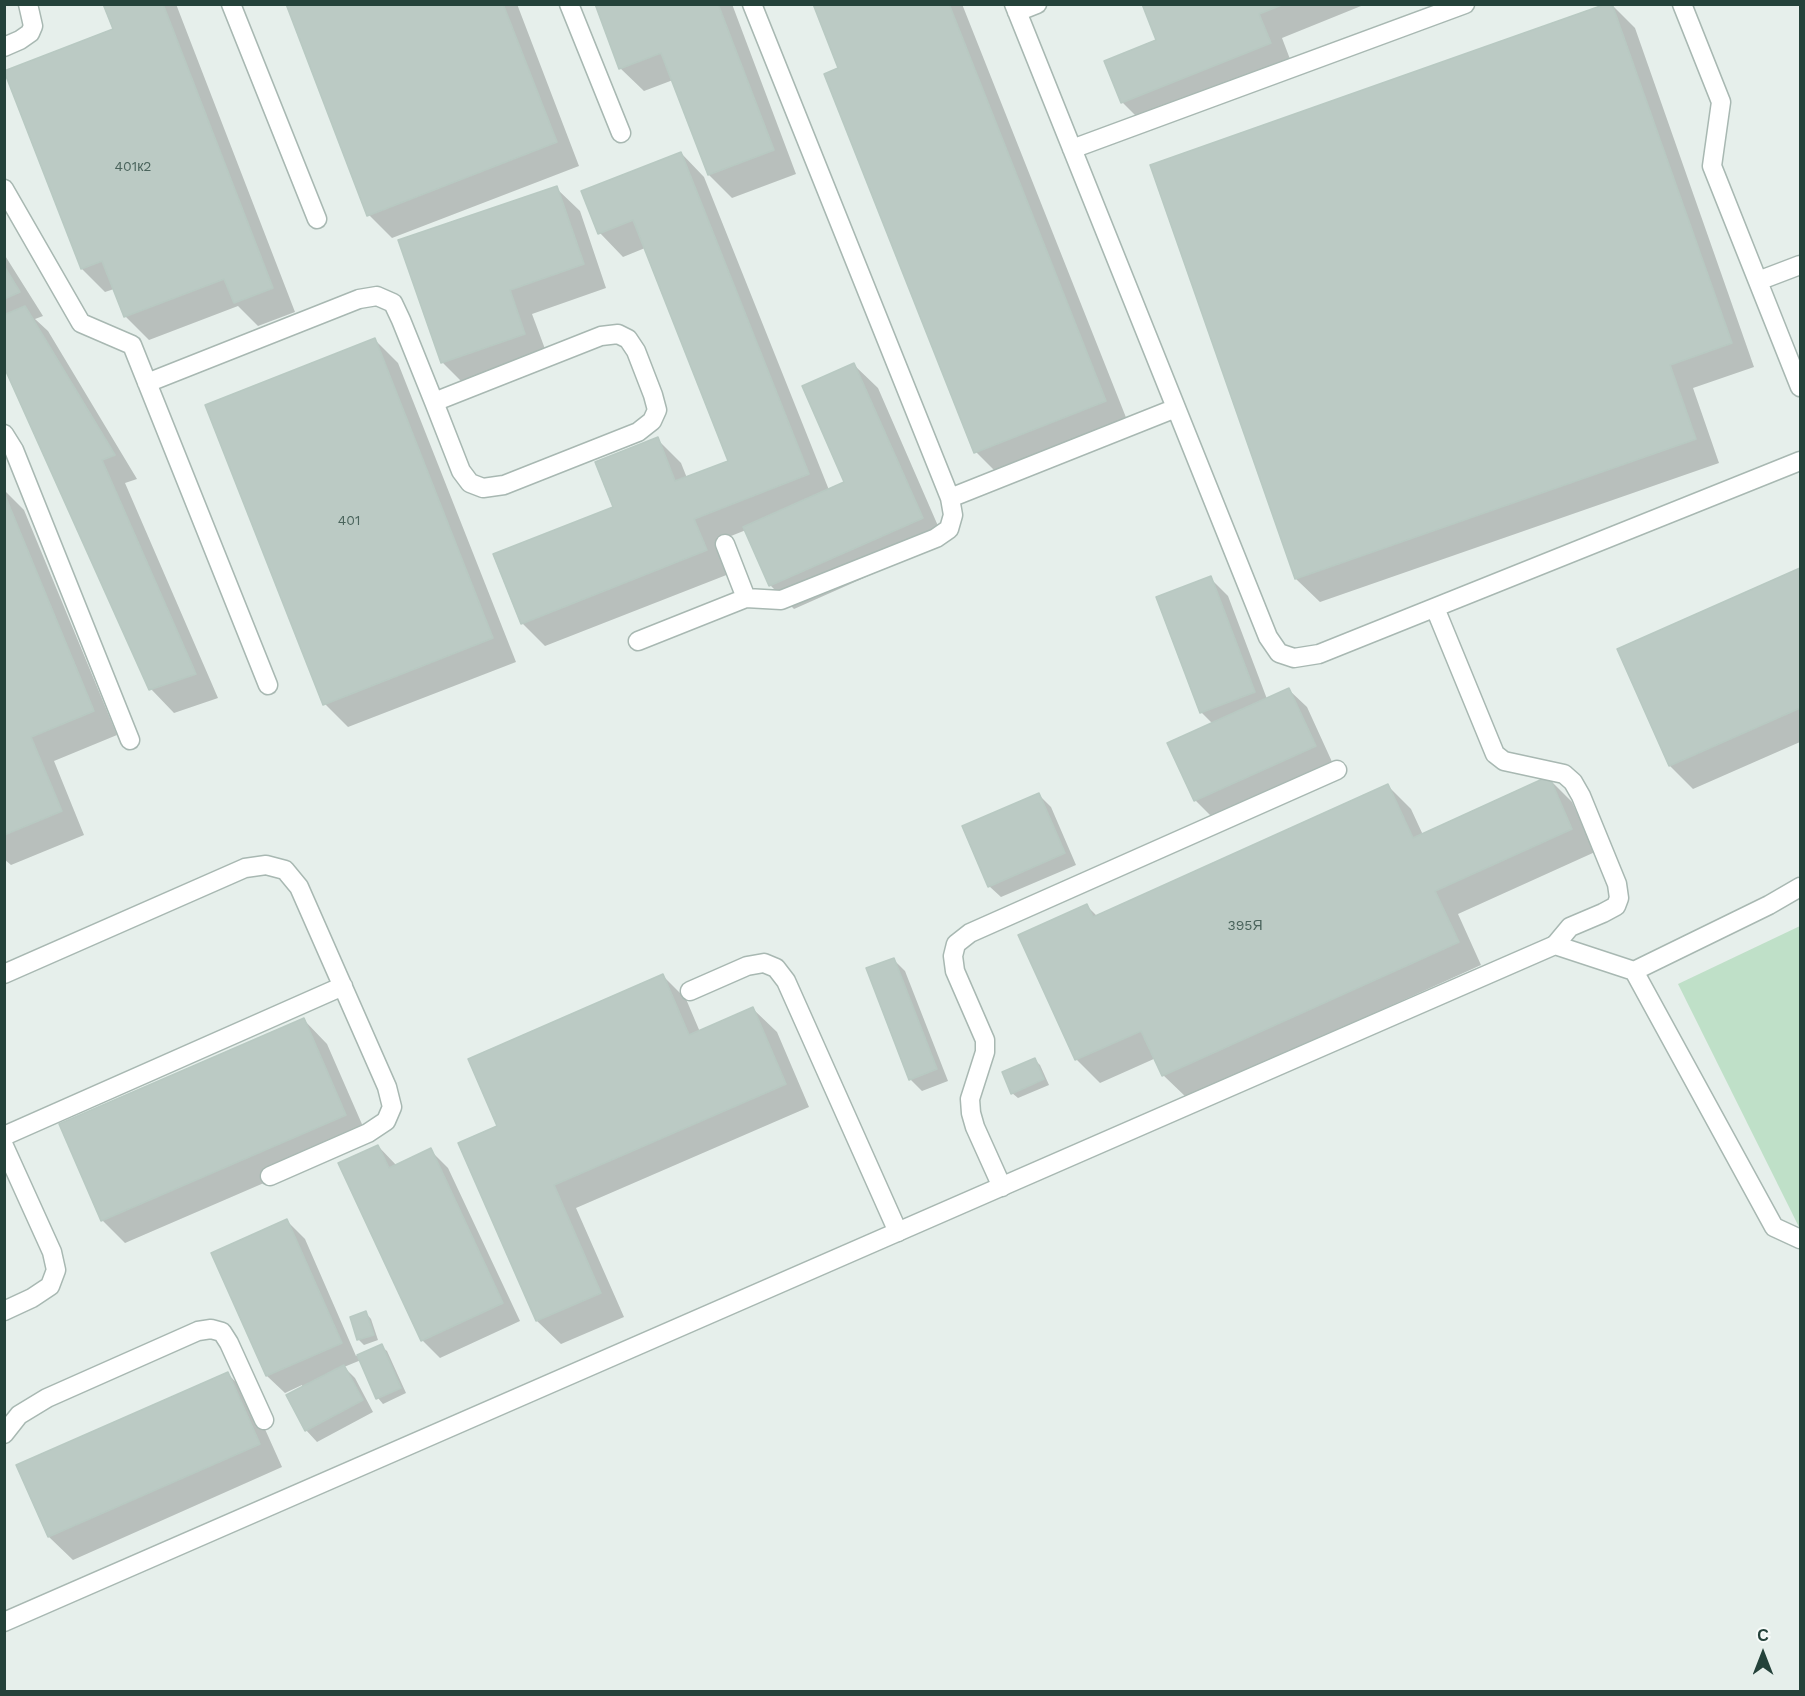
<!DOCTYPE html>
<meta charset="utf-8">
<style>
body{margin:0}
#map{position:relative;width:1805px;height:1696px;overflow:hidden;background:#e6efeb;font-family:"Work Sans",sans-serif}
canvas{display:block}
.frame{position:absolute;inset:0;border:6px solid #24423a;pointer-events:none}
.north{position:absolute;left:1733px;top:1624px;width:60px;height:60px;-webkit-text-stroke:4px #f7fbf9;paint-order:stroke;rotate:0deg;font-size:16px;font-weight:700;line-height:24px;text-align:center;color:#24423a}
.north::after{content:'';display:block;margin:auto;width:21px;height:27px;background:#24423a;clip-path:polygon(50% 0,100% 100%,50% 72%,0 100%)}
</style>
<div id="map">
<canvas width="1805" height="1696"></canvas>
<div class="frame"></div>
<div class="north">С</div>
</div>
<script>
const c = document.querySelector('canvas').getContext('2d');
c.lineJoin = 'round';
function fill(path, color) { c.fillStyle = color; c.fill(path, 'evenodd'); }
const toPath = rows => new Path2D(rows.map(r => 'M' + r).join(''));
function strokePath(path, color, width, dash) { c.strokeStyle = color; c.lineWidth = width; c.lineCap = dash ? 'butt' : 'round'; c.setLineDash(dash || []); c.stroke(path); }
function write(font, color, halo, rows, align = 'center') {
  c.font = font + ' "Work Sans",sans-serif'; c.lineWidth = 4.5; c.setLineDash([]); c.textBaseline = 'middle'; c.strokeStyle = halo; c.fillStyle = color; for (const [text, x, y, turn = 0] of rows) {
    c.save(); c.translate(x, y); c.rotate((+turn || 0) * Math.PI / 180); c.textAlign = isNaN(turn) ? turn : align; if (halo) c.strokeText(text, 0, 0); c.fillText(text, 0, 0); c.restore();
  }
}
fill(toPath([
 [1800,926,1800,1229,1678,984]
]), '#bfe0c8');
fill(toPath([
 [105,4,176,4,295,312,258,326,238,306,149,340,125,316,114,289,105,292,82,269,115,30],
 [287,4,517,4,579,166,392,238,369,215],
 [596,4,732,4,796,174,732,198,709,175,673,80,644,91,620,68],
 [815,4,962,4,1129,425,999,475,976,452,840,68],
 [1144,4,1366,4,1282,38,1293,67,1146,126,1122,102,1158,41],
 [1611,4,1635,28,1754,367,1693,388,1719,463,1320,602,1296,579,1151,166],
 [681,153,704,177,829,490,846,483,854,365,878,388,945,542,794,609,770,585,746,530,716,542,729,574,545,646,522,623,615,508,657,439,681,463,687,478,730,461,645,248,623,257,600,233],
 [556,188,580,211,606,288,532,314,548,357,466,386,442,362],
 [4,254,43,316,35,319,48,331,137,479,125,483,218,698,174,713,151,689,4,364],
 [375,340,398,363,516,662,348,727,325,704],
 [4,490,24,510,117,735,54,761,84,835,11,865,4,859],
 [1800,570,1800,742,1693,789,1670,766,1619,650],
 [1210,578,1228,596,1267,699,1289,690,1307,707,1333,764,1213,818,1195,800,1169,744,1213,724,1201,712],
 [1548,778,1572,802,1595,852,1458,914,1481,965,1187,1098,1163,1075,1156,1058,1100,1083,1077,1060,1020,936,1087,906,1097,916,1387,785,1411,809,1423,835],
 [1039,795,1051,807,1076,865,1001,897,989,886],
 [893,959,905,971,948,1081,922,1091,910,1079],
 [663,976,686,999,700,1032,753,1009,777,1032,809,1107,576,1208,624,1317,561,1344,537,1321,460,1143,499,1126],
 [304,1020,327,1044,368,1138,125,1243,102,1220],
 [1034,1059,1040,1065,1049,1085,1018,1098,1012,1093],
 [378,1146,397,1166,430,1150,448,1168,520,1321,440,1358,422,1340],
 [287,1221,305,1239,356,1356,381,1346,387,1351,406,1393,383,1404,378,1398,361,1360,344,1367,355,1378,373,1412,317,1442,306,1430,302,1385,285,1393,267,1376],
 [366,1313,371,1319,378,1340,364,1345,359,1340,351,1318],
 [228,1374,251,1398,282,1467,73,1560,49,1537,18,1466]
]), '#0003');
const building = toPath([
 [103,4,163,4,273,288,234,303,224,279,124,317,102,261,81,269,4,71,113,29,103,4],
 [286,4,503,4,557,142,367,216,286,4],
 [595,4,718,4,774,150,708,175,661,53,619,69,595,4],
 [813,4,949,4,1106,401,974,453,824,74,838,68,813,4],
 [1142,4,1284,4,1259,14,1271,43,1121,103,1104,61,1156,40,1142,4],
 [1606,4,1612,4,1732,343,1670,365,1696,439,1295,579,1150,165,1606,4],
 [681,152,809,474,694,519,707,550,521,624,493,554,613,507,595,462,658,437,675,481,728,461,633,220,598,234,581,191,681,152],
 [557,186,584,264,510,290,525,334,441,363,398,240,557,186],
 [4,266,20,292,4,299,4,266],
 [25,306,115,455,102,460,196,674,149,690,4,367,4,315,25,306],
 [375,338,493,638,323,705,205,405,375,338],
 [854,363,923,518,769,586,743,527,844,482,802,386,854,363],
 [4,493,94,711,31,737,62,811,4,835,4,493],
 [1800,568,1800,708,1669,766,1617,649,1800,568],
 [1211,576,1255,692,1200,713,1156,597,1211,576],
 [1289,688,1316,746,1194,801,1167,743,1289,688],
 [1549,776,1572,829,1435,891,1459,942,1162,1076,1141,1031,1075,1060,1018,935,1087,904,1093,917,1388,784,1413,838,1549,776],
 [1039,793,1065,853,988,887,962,826,1039,793],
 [894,958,937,1069,909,1080,866,968,894,958],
 [663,974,689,1035,753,1007,786,1084,554,1185,601,1293,536,1321,458,1143,497,1126,468,1059,663,974],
 [304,1018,346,1115,101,1221,59,1124,304,1018],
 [1035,1058,1044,1079,1011,1094,1002,1072,1035,1058],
 [378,1145,389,1168,431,1148,503,1303,421,1341,338,1163,378,1145],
 [287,1219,342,1343,266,1376,211,1253,287,1219],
 [366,1311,374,1335,357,1340,350,1317,366,1311],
 [382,1344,401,1388,376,1399,357,1355,382,1344],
 [344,1365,363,1400,305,1431,286,1395,344,1365],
 [228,1372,260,1444,48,1537,16,1465,228,1372]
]);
fill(building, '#bbcac4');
strokePath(building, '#b8c9c2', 1.5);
const lane = toPath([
 [231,4,317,219],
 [569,4,621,133],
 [752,4,950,498,1176,408],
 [1014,4,1268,637,1279,653,1294,658,1319,654,1800,461],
 [1682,4,1721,102,1712,166,1800,387],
 [1017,12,1037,4],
 [4,47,20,40,30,33,33,26,28,4],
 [1072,149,1465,4],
 [4,189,81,323,132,345,268,685],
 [1758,281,1800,265],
 [147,383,359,299,377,296,393,303,401,320,434,402,461,471,470,483,483,488,504,485,638,432,652,421,657,410,653,395,636,351,628,339,618,334,601,336,434,402],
 [4,434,14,450,130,740],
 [725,544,746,598],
 [1435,608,1495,754,1504,761,1564,774,1573,782,1581,796,1617,884,1619,898,1616,906,1603,913,1570,927,1555,945],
 [638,641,746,598,781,600,936,538,949,529,953,515,950,498],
 [4,974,245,868,266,865,285,870,299,887,387,1087,392,1107,386,1121,368,1133,270,1176],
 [690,991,747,966,764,963,776,968,786,981,898,1232],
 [4,1136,343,986],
 [4,1146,52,1252,56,1270,50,1286,32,1298,4,1311],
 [1002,1187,975,1127,971,1113,970,1099,985,1052,985,1040,955,971,953,956,956,944,970,933,1337,770],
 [4,1434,19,1415,47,1398,198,1331,211,1329,222,1332,229,1343,264,1420]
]);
const street = toPath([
 [1634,971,1769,905,1800,887],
 [4,1622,1555,945,1634,971,1774,1227,1800,1239]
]);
strokePath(lane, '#a8b8b2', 21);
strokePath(street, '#a8b8b2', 21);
strokePath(lane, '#fff', 18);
strokePath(street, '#fff', 18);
write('14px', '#4a645c', null, [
 ["401к2",133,167],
 ["401",349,521],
 ["395Я",1245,926]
]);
</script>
